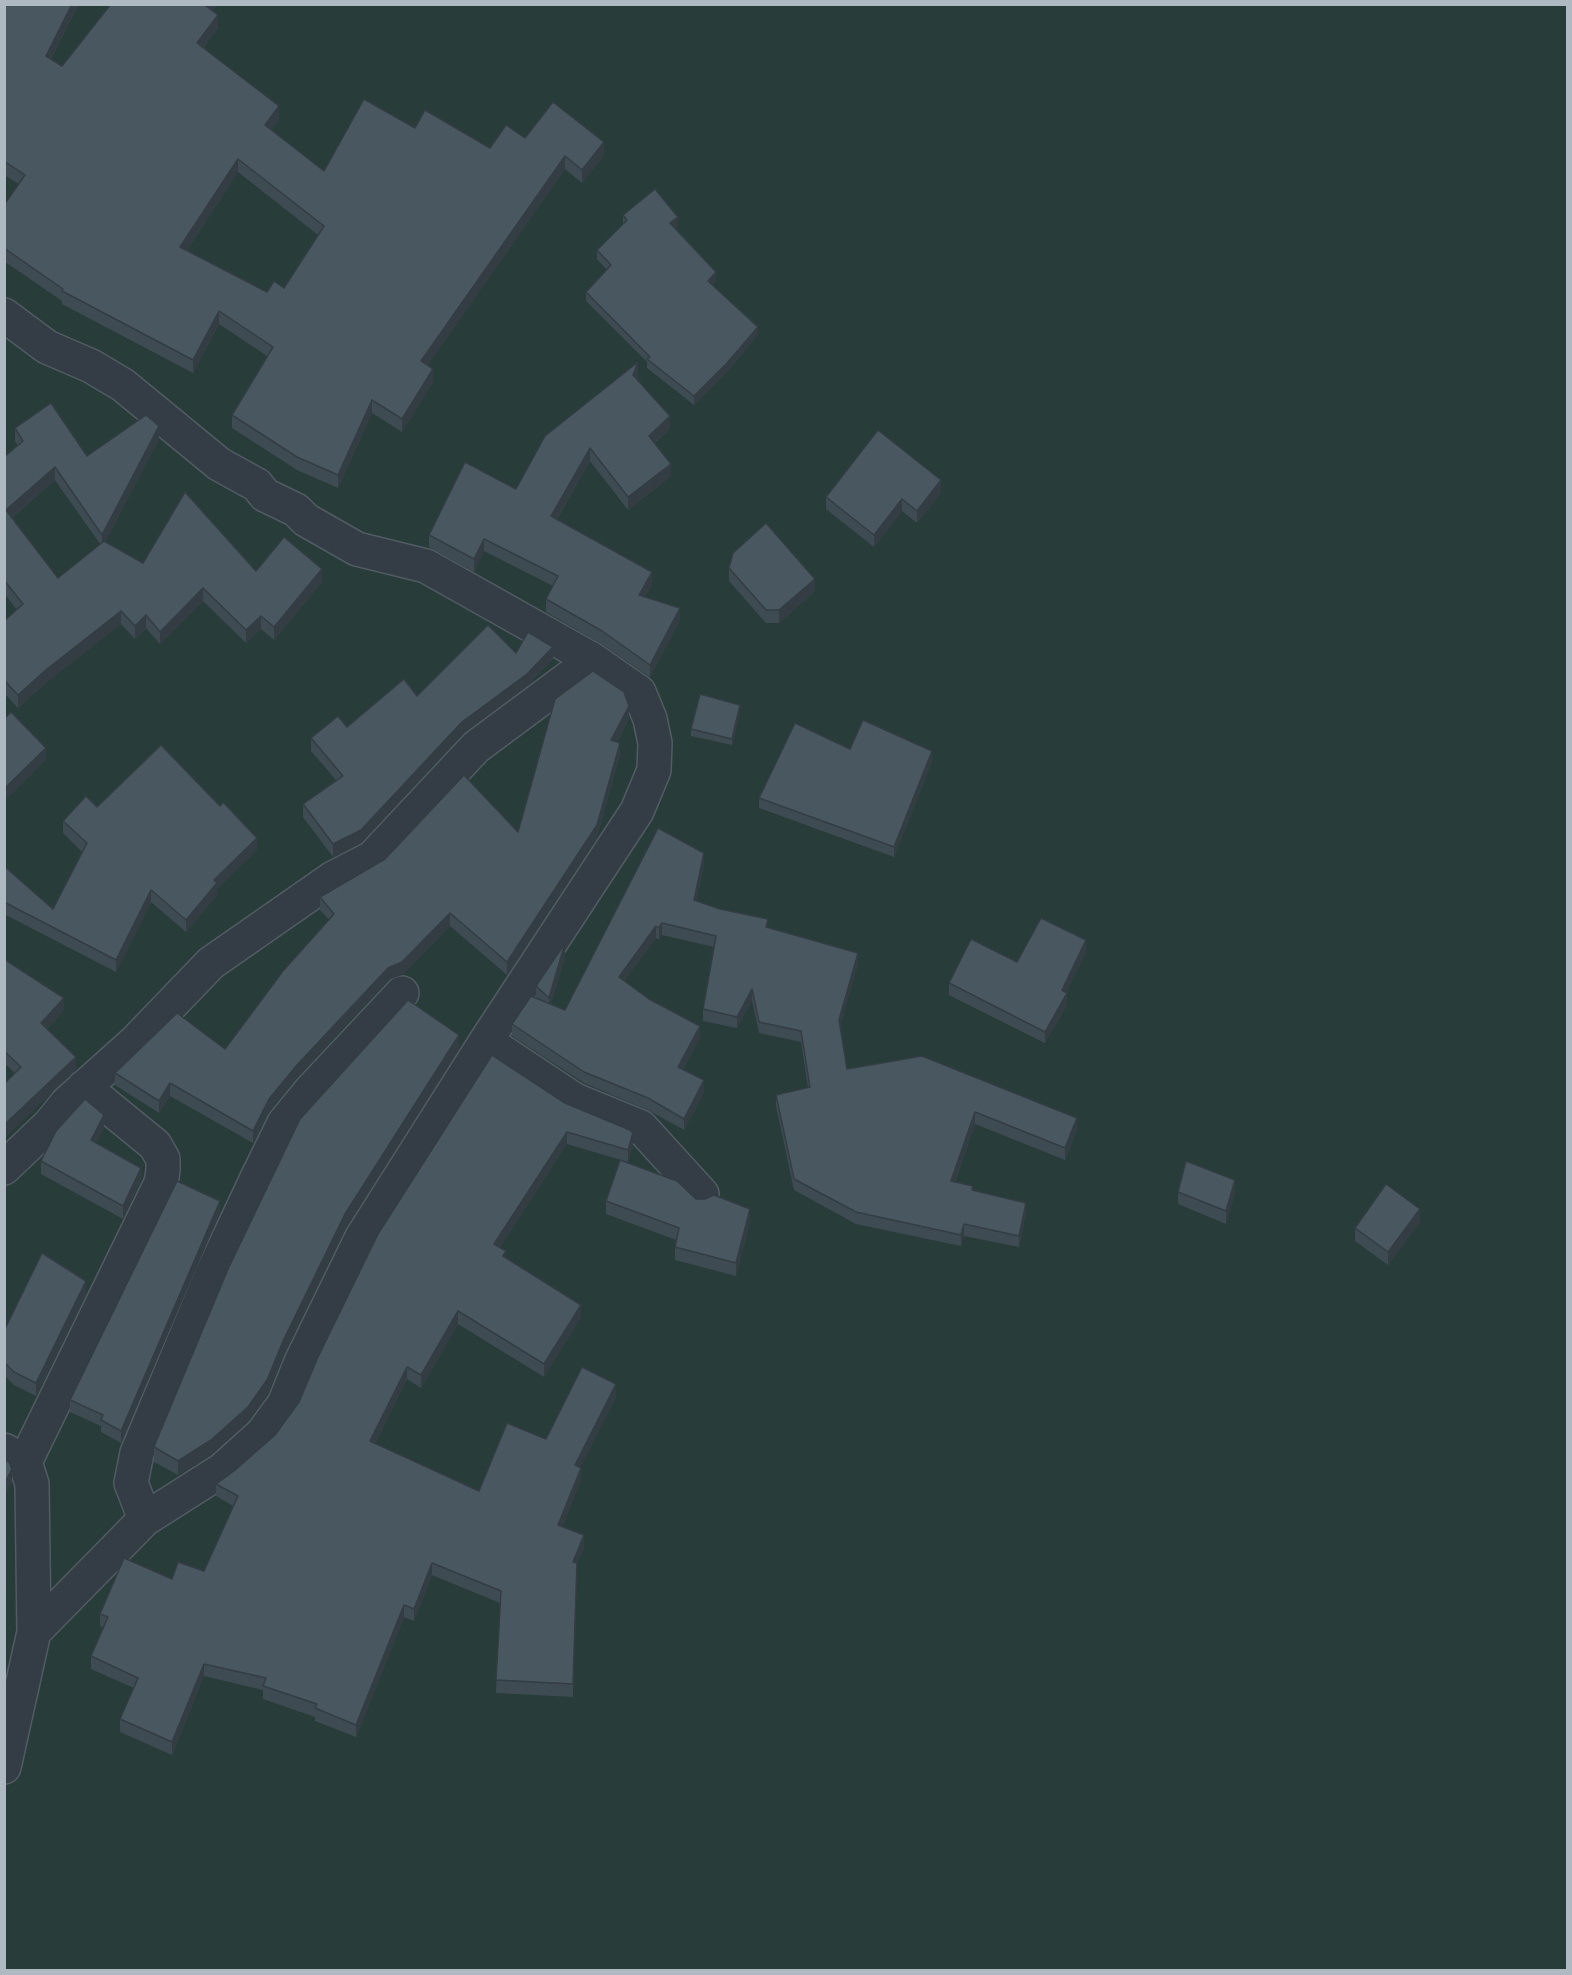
<!DOCTYPE html>
<style>
body{margin:0}
#map{position:relative;width:1572px;height:1975px;overflow:hidden;background:#202c34;font-family:"Golos Text",sans-serif}
canvas{display:block}
.frame{position:absolute;inset:0;border:6px solid #aeb9c2;pointer-events:none}
</style>
<div id="map">
<canvas width="1572" height="1975"></canvas>
<div class="frame"></div>
</div>
<script>
const c = document.querySelector('canvas').getContext('2d');
c.lineJoin = 'round';
function fill(path, color) { c.fillStyle = color; c.fill(path, 'evenodd'); }
const toPath = rows => new Path2D(rows.map(r => 'M' + r).join(''));
function strokePath(path, color, width, dash) { c.strokeStyle = color; c.lineWidth = width; c.lineCap = dash ? 'butt' : 'round'; c.setLineDash(dash || []); c.stroke(path); }
fill(toPath([
 [5,5,1567,5,1567,1970,5,1970]
]), '#283c39');
const minor = toPath([
 [4,315,47,347,91,366,123,385,219,464,257,485,265,495,296,510,306,520,357,549,426,566,593,660,639,692,650,719,655,743,654,770,637,811,486,1041,362,1237,301,1362,284,1404,262,1434,222,1470,145,1519,34,1632],
 [486,1041,575,1100,641,1127,702,1194],
 [4,1168,50,1124,67,1103,135,1042,211,963,333,878,372,858,476,747,593,660],
 [4,1450,25,1462,32,1484,34,1632,4,1767],
 [25,1462,161,1183,163,1170,163,1159,155,1145,84,1087],
 [145,1519,131,1483,137,1453,211,1276,258,1176,284,1123,311,1090,402,993]
]);
strokePath(minor, '#515b63', 36);
strokePath(minor, '#343d45', 33);
fill(toPath([
 [4,4,79,4,51,59,62,66,218,4,212,11,218,28,204,47,279,120,271,130,324,171,415,128,490,148,525,138,604,155,582,183,565,169,427,366,433,382,402,432,372,413,338,488,297,470,232,428,232,415,267,356,219,324,193,373,62,304,62,301,4,261,4,205,19,184,4,175],
 [238,172,318,235,284,288,267,292,187,250],
 [623,215,678,226,675,228,716,281,712,285,758,335,727,372,694,405,647,368,647,362,586,301,586,292,607,270,597,259,597,250,623,224],
 [638,375,637,378,670,428,655,443,671,476,628,510,590,461,557,519,652,585,645,597,680,620,650,677,602,644,546,612,546,599,553,586,484,551,474,572,429,547,429,535,516,489],
 [15,428,87,456,159,439,105,542,143,563,256,571,322,582,274,640,261,629,246,643,203,601,160,644,146,628,135,639,121,624,47,682,18,708,4,693,4,621,17,610,4,593,4,457,18,446,15,441],
 [55,480,100,544,58,578,12,518],
 [941,493,917,523,902,511,874,547,826,509,826,497],
 [729,568,815,591,779,623,766,623,729,581],
 [516,653,553,659,527,686,462,734,361,843,333,857,303,817,303,804,336,780,311,751,311,738,347,727,417,696],
 [740,711,732,745,691,736,691,729],
 [629,718,617,742,620,755,597,837,507,975,450,926,402,975,388,980,297,1077,269,1111,253,1143,170,1096,159,1113,115,1085,115,1073,225,1049,329,920,320,910,320,897,518,832],
 [850,749,932,762,894,857,759,808,759,798],
 [97,807,257,850,217,889,217,895,186,932,151,902,116,972,4,914,4,866,53,909,82,852,63,833,63,821],
 [704,865,696,901,768,928,858,964,840,1027,847,1069,1077,1129,1065,1160,975,1124,955,1182,1026,1214,1019,1247,964,1236,961,1246,856,1224,794,1190,776,1106,776,1095,808,1088,801,1042,759,1033,752,1000,737,1028,703,1021,703,1009,714,947,662,935,659,940,656,938,624,981,700,1038,683,1069,704,1092,684,1130,648,1110,584,1083,512,1036,512,1024,536,998,536,986,565,956,551,1004,565,1010],
 [1086,952,1066,992,1067,1005,1045,1043,949,995,949,983,1017,962],
 [4,959,64,1010,47,1029,76,1069,4,1138,4,1084,15,1073,4,1063],
 [459,1049,345,1229,284,1354,267,1395,248,1421,211,1455,178,1475,154,1462,154,1447],
 [565,1103,633,1146,628,1162,567,1144,500,1247,506,1258,581,1317,544,1377,458,1324,421,1388,407,1379,375,1444,479,1491,546,1439,616,1397,580,1467,581,1480,562,1527,584,1548,577,1564,573,1697,496,1693,500,1603,432,1575,414,1621,404,1617,356,1737,315,1721,315,1717,263,1699,263,1690,204,1676,172,1755,120,1732,120,1719,134,1688,91,1669,91,1656,103,1627,100,1626,100,1614,172,1579,204,1571,233,1506,216,1496,216,1484,234,1471,275,1435],
 [104,1128,96,1143,141,1180,123,1219,41,1174,41,1161],
 [1178,1192,1235,1193,1226,1224,1178,1204],
 [696,1199,750,1222,736,1276,675,1260,675,1247,676,1240,606,1214,606,1201],
 [220,1213,121,1443,101,1432,101,1426,70,1412,70,1400],
 [1420,1222,1388,1265,1355,1241,1355,1228],
 [86,1294,36,1396,14,1385,4,1375,4,1331]
]), '#3f4b53');
fill(toPath([
 [72,4,79,4,46,69,46,56],
 [207,4,218,4,206,19,206,6],
 [218,15,218,28,197,56,197,43],
 [279,106,279,120,265,138,265,125],
 [604,142,604,155,582,183,582,170],
 [565,156,565,169,421,375,421,361],
 [238,159,238,172,180,260,180,247],
 [678,217,678,226,670,232,670,223],
 [716,272,716,281,708,289,708,281],
 [219,311,219,324,193,373,193,360],
 [758,327,758,335,727,372,694,405,694,396],
 [638,362,638,375,633,387,633,375],
 [433,369,433,382,402,432,402,419],
 [372,400,372,413,338,488,338,475],
 [670,416,670,428,649,448,649,436],
 [159,426,159,439,102,548,102,535],
 [590,448,590,461,551,528,551,516],
 [671,464,671,476,628,510,628,497],
 [55,467,55,480,6,523,6,510],
 [941,480,941,493,917,523,917,511],
 [902,499,902,511,874,547,874,535],
 [484,539,484,551,474,572,474,559],
 [322,569,322,582,274,640,274,627],
 [652,572,652,585,639,608,639,595],
 [815,579,815,591,779,623,779,610],
 [203,588,203,601,160,644,160,632],
 [680,608,680,620,650,677,650,665],
 [121,611,121,624,47,682,18,708,18,695,47,669],
 [146,615,146,628,135,639,135,626],
 [261,616,261,629,246,643,246,630],
 [553,647,553,659,527,686,462,734,361,843,333,857,333,844,462,722],
 [740,705,740,711,732,745,732,739],
 [629,706,629,718,611,753,611,740],
 [620,743,620,755,597,837,507,975,507,962],
 [46,748,46,760,4,802,4,789],
 [932,751,932,762,894,857,894,847],
 [257,838,257,850,217,889,217,895,186,932,186,920,214,880],
 [704,853,704,865,694,911,694,900],
 [151,890,151,902,116,972,116,960],
 [450,913,450,926,402,975,388,980,297,1077,269,1111,253,1143,253,1131,269,1099,297,1065,388,968],
 [662,923,662,935,659,940,659,928],
 [656,926,656,938,619,989,619,977],
 [1086,940,1086,952,1062,1001,1062,990],
 [565,943,565,956,549,1010,549,998],
 [858,953,858,964,839,1031,839,1020],
 [752,989,752,1000,737,1028,737,1017],
 [1067,993,1067,1005,1045,1043,1045,1032],
 [64,998,64,1010,41,1036,41,1023],
 [700,1026,700,1038,678,1078,678,1067],
 [459,1035,459,1049,345,1229,284,1354,267,1395,248,1421,211,1455,178,1475,178,1461,284,1339,345,1214],
 [76,1057,76,1069,4,1138,4,1125],
 [704,1080,704,1092,684,1130,684,1119],
 [170,1083,170,1096,159,1113,159,1101],
 [975,1112,975,1124,951,1192,951,1181],
 [104,1115,104,1128,91,1153,91,1140],
 [1077,1118,1077,1129,1065,1160,1065,1148],
 [567,1132,567,1144,494,1256,494,1244],
 [633,1133,633,1146,628,1162,628,1150],
 [141,1168,141,1180,123,1219,123,1206],
 [1235,1180,1235,1193,1226,1224,1226,1211],
 [220,1201,220,1213,121,1443,121,1431],
 [1026,1203,1026,1214,1019,1247,1019,1236],
 [750,1209,750,1222,736,1276,736,1263],
 [1420,1209,1420,1222,1388,1265,1388,1252],
 [964,1224,964,1236,961,1246,961,1235],
 [86,1281,86,1294,36,1396,36,1383],
 [581,1305,581,1317,544,1377,544,1364],
 [458,1311,458,1324,421,1388,421,1375],
 [407,1367,407,1379,370,1454,370,1441],
 [616,1384,616,1397,575,1478,575,1465],
 [581,1468,581,1480,558,1538,558,1525],
 [12,1469,12,1482,4,1496,4,1484],
 [584,1535,584,1548,577,1564,573,1697,573,1562],
 [432,1563,432,1575,414,1621,414,1609],
 [404,1605,404,1617,356,1737,356,1725],
 [204,1664,204,1676,172,1755,172,1742]
]), '#333d43');
const building = toPath([
 [4,4,72,4,46,56,62,66,111,4,207,4,206,6,218,15,197,43,279,106,265,125,324,171,364,99,415,128,425,110,490,148,506,125,525,138,553,102,604,142,582,170,565,156,421,361,433,369,402,419,372,400,338,475,297,457,232,415,273,347,219,311,193,360,62,291,63,289,4,248,4,205,25,175,4,161,4,4],
 [238,159,324,226,284,288,274,281,267,292,180,247,238,159],
 [655,189,678,217,670,223,716,272,708,281,758,327,727,363,694,396,647,359,650,357,586,292,611,265,597,250,627,220,623,215,655,189],
 [638,362,633,375,670,416,649,436,671,464,628,497,590,448,551,516,652,572,639,595,680,608,650,665,602,631,546,599,558,576,484,539,474,559,429,535,465,462,516,489,545,436,638,362],
 [51,403,87,456,146,415,159,426,102,535,55,467,6,510,58,578,104,541,143,563,185,492,256,571,284,537,322,569,274,627,261,616,246,630,203,588,160,632,146,615,135,626,121,611,47,669,18,695,4,680,4,621,23,604,4,580,4,457,23,441,15,428,51,403],
 [878,430,941,480,917,511,902,499,874,535,826,497,878,430],
 [766,523,815,579,779,610,766,610,729,568,733,553,766,523],
 [488,625,516,653,528,632,553,647,527,674,462,722,361,830,333,844,303,804,343,776,311,738,338,716,347,727,404,679,417,696,488,625],
 [593,671,624,692,629,706,611,740,620,743,597,825,507,962,450,913,402,962,388,968,297,1065,269,1099,253,1131,170,1083,159,1101,115,1073,177,1013,225,1049,283,971,334,914,320,897,385,859,464,775,518,832,555,699,593,671],
 [700,694,740,705,732,739,691,729,700,694],
 [11,712,46,748,4,789,4,719,11,712],
 [863,720,932,751,894,847,759,798,795,723,850,749,863,720],
 [161,745,220,806,223,802,257,838,214,880,217,883,186,920,151,890,116,960,4,902,4,866,53,909,87,843,63,821,86,796,97,807,161,745],
 [658,828,704,853,694,900,720,909,768,919,766,927,858,953,839,1020,847,1069,922,1056,1077,1118,1065,1148,975,1112,951,1181,973,1186,972,1190,1026,1203,1019,1236,964,1224,961,1235,856,1212,794,1179,776,1095,810,1087,801,1031,759,1022,752,989,737,1017,703,1009,716,936,662,923,659,928,656,926,619,977,649,999,700,1026,678,1067,704,1080,684,1119,648,1098,584,1072,512,1024,531,996,565,1010,658,828],
 [1041,918,1086,940,1062,990,1067,993,1045,1032,949,983,971,939,1017,962,1041,918],
 [565,943,549,998,536,986,565,943],
 [4,959,64,998,41,1023,76,1057,4,1125,4,1084,21,1067,4,1051,4,959],
 [408,1000,459,1035,345,1214,284,1339,267,1380,248,1407,211,1440,178,1461,154,1447,155,1444,228,1269,300,1119,408,1000],
 [492,1055,565,1103,630,1130,633,1133,628,1150,567,1132,494,1244,506,1251,503,1256,581,1305,544,1364,458,1311,421,1375,407,1367,370,1441,479,1491,507,1423,546,1439,582,1367,616,1384,575,1465,581,1468,558,1525,584,1535,573,1562,577,1563,573,1684,496,1680,501,1591,432,1563,414,1609,404,1605,356,1725,315,1708,317,1704,263,1686,266,1678,204,1664,172,1742,120,1719,138,1678,91,1656,108,1617,100,1614,124,1558,172,1579,178,1562,204,1571,238,1496,216,1484,234,1471,275,1435,299,1402,318,1357,378,1234,492,1055],
 [85,1099,104,1115,91,1140,141,1168,123,1206,41,1161,56,1131,85,1099],
 [620,1160,677,1181,696,1199,705,1199,714,1195,750,1209,736,1263,675,1247,679,1228,606,1201,620,1160],
 [1186,1161,1235,1180,1226,1211,1178,1192,1186,1161],
 [177,1181,220,1201,121,1431,101,1420,103,1415,70,1400,177,1181],
 [1386,1184,1420,1209,1388,1252,1355,1228,1386,1184],
 [42,1253,86,1281,36,1383,14,1372,4,1362,4,1331,42,1253],
 [4,1459,9,1462,12,1469,4,1484,4,1459]
]);
fill(building, '#495760');
strokePath(building, '#333d43', 1.5);
</script>
